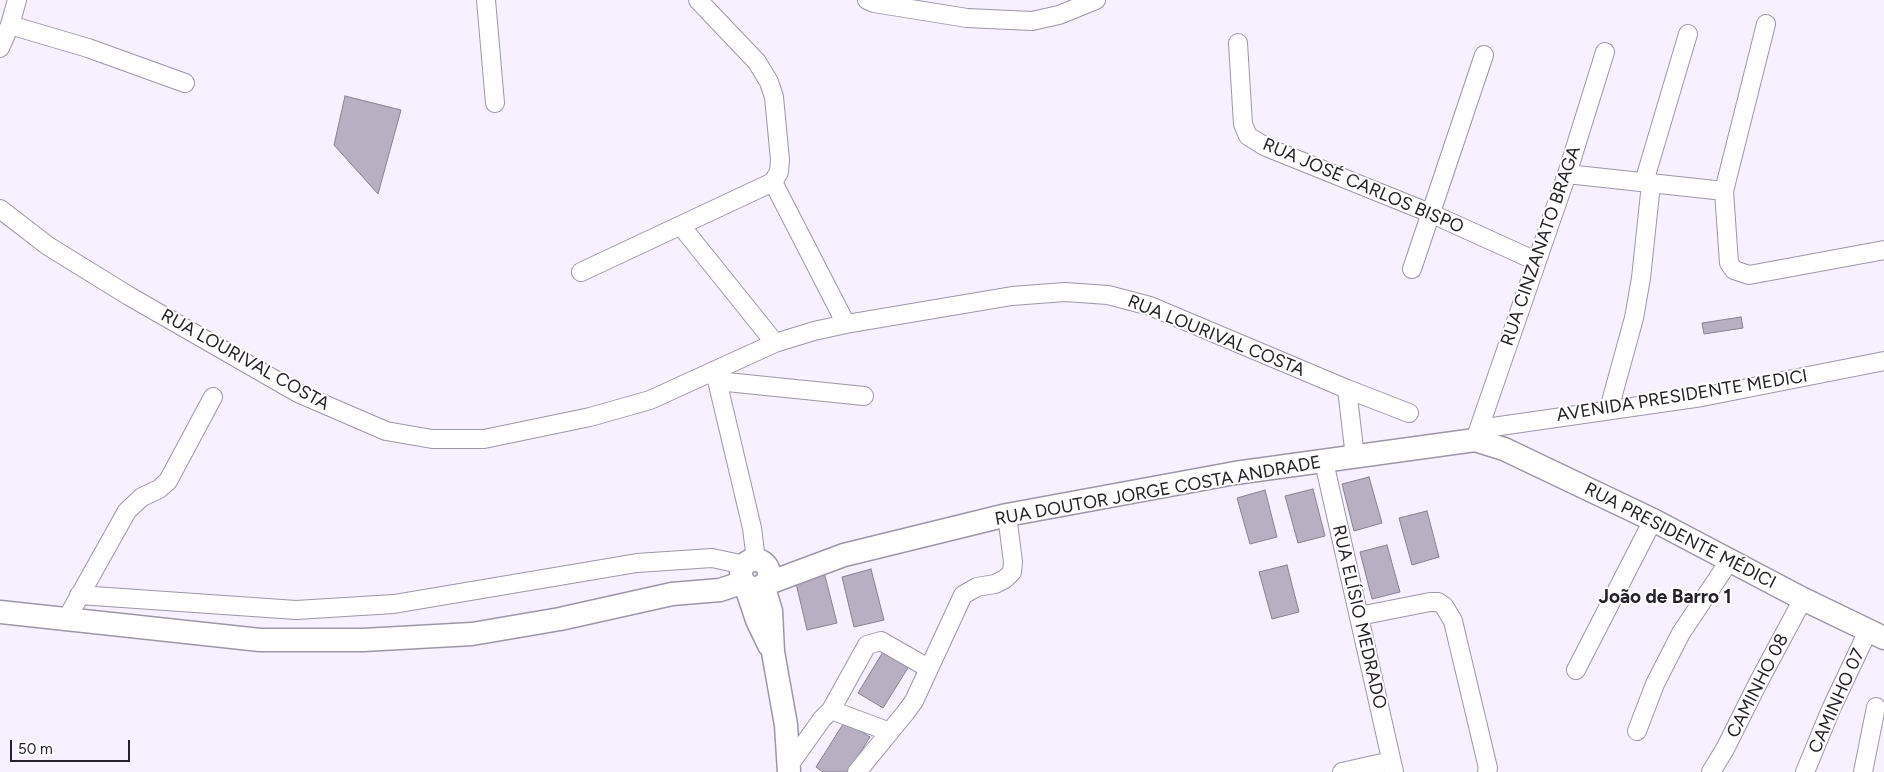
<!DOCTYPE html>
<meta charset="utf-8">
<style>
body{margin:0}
#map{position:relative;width:1884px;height:772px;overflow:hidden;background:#f6f0ff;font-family:Figtree,sans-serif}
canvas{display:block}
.scale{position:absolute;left:10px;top:740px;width:120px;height:22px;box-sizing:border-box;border:2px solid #242128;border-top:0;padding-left:6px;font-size:15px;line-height:18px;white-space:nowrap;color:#242128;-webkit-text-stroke:4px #fff;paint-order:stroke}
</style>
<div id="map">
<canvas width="1884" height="772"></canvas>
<div class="scale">50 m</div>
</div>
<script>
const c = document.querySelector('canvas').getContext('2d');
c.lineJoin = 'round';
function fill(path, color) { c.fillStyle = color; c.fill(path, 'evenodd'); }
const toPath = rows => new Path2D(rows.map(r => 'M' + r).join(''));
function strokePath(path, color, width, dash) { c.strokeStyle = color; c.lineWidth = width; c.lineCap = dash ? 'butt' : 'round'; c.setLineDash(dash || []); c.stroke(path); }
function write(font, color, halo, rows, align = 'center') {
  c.font = font + ' Figtree,sans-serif'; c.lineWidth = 4; c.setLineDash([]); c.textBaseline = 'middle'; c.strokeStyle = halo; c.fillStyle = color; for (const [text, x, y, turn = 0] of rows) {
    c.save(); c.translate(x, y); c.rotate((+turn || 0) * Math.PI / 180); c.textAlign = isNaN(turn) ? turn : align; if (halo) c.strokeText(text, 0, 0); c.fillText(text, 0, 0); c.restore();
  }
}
const building = toPath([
 [345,96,401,110,378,194,334,145,345,96],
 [1741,317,1743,328,1704,334,1702,323,1741,317],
 [1369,477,1382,523,1354,531,1342,484,1369,477],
 [1313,489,1325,536,1298,543,1285,496,1313,489],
 [1265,490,1277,537,1250,544,1237,498,1265,490],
 [1427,511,1439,557,1412,565,1399,518,1427,511],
 [1387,545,1400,592,1372,599,1360,552,1387,545],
 [1287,565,1299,612,1272,619,1259,572,1287,565],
 [871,569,884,620,854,627,842,577,871,569],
 [824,572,837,623,807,630,795,579,824,572],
 [886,647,911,663,883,708,858,693,886,647],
 [845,721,870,737,848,772,823,772,816,767,845,721]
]);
fill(building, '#b8b0c2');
strokePath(building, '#888192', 1);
const minor = toPath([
 [486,0,495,103],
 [698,0,757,62,769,82,774,97,780,160,779,172,773,182],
 [867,0,874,3,967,18,1032,21,1059,15,1096,0],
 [1766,24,1724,191,1729,263,1734,270,1749,275,1884,250],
 [10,25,88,48,185,83],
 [1238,43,1243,124,1248,136,1266,147,1430,213,1536,261],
 [0,48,10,25,17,0],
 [1567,174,1724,191],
 [773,182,846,324],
 [1644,182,1688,34],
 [0,209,48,246,129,296,298,393,386,431,432,439,484,439,590,417,650,400,775,343,814,331,846,324,1012,296,1065,292,1108,295,1150,306,1347,389,1409,413],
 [681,226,775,343],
 [1412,269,1484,55],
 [581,272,773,182],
 [715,372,752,528,756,560],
 [717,381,864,396],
 [1347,389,1355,457],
 [1609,409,1634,318,1641,278,1651,184],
 [1479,429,1702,397,1884,361],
 [1476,437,1567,174,1605,52],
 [1324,462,1394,772],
 [79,595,296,610,394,604,637,563,712,558,745,565],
 [1359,616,1430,602,1438,602,1444,606,1453,621,1488,768,1487,772],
 [66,620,127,511,142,497,159,489,168,481,213,397],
 [1576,670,1653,520],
 [831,710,867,645,881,641,928,668],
 [1637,731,1655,684,1681,633,1730,560],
 [790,764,822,719,831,710,890,732],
 [857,772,906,712,914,701,963,595,977,587,995,584,1005,579,1012,572,1013,562,1007,515],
 [1342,772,1391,761],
 [1711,772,1725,749,1758,683,1803,599],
 [1805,772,1831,709,1868,631],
 [1863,772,1876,707]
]);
const major = toPath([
 '741 574a14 14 0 1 1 28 0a14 14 0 1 1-28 0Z',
 [745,584,757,620,769,645],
 [766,584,844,555,1007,515,1235,473,1475,440,1504,449,1653,520,1803,599,1884,638],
 [763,585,771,611,773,652,786,725,789,772],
 [0,612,260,640,363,640,472,634,560,619,672,594,720,590,744,582]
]);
strokePath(minor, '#9e96a7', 20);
strokePath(major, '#9e96a7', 25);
strokePath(minor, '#fff', 18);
strokePath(major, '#fff', 22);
write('18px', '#242128', '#fff', [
 ["RUA JOSÉ CARLOS BISPO",1363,186,23],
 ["RUA CINZANATO BRAGA",1541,246,-71],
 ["RUA LOURIVAL COSTA",1216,336,22],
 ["RUA LOURIVAL COSTA",245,360,29],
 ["AVENIDA PRESIDENTE MEDICI",1682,396,-9],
 ["RUA DOUTOR JORGE COSTA ANDRADE",1158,491,-10],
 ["RUA PRESIDENTE MÉDICI",1680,536,27],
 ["RUA ELÍSIO MEDRADO",1359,617,77],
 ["CAMINHO 08",1758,686,-63],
 ["CAMINHO 07",1837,701,-66]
]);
write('bold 19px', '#242128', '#fff', [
 ["João de Barro 1",1665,597]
]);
</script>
